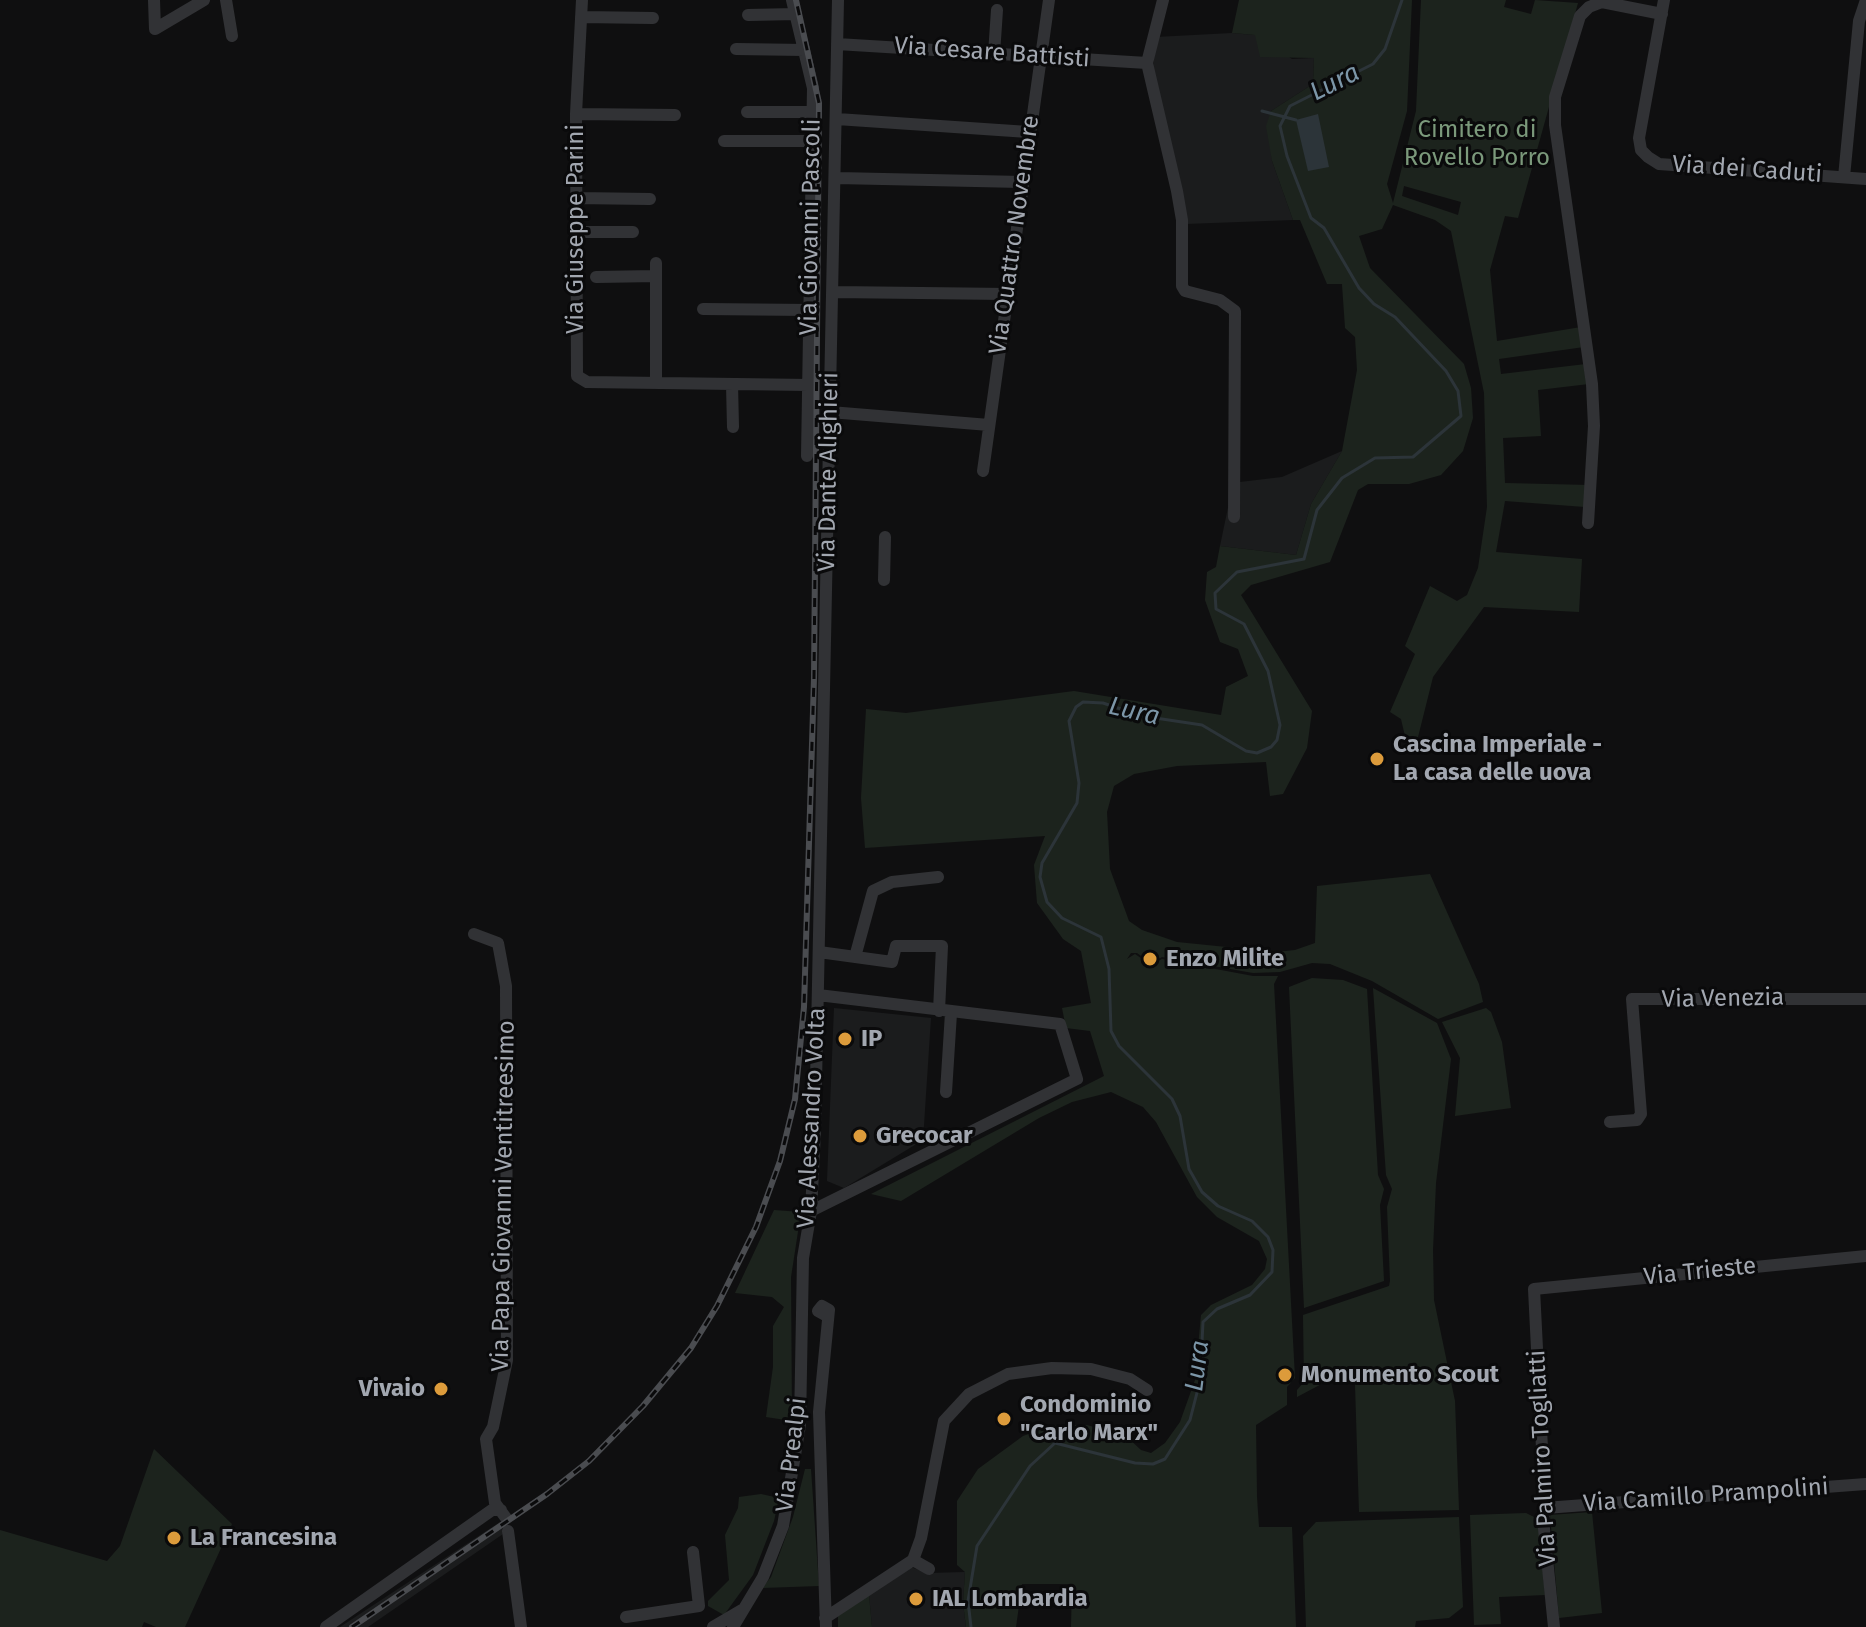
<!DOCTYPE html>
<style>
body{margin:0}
canvas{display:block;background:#0f0f10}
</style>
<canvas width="1866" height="1627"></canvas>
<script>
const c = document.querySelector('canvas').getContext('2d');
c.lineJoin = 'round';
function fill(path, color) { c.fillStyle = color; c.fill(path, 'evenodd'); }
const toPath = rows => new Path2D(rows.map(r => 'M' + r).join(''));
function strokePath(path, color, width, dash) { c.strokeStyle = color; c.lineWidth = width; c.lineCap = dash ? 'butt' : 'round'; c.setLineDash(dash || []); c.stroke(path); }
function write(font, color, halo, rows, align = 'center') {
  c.font = font + ' "Fira Sans",sans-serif'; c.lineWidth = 6; c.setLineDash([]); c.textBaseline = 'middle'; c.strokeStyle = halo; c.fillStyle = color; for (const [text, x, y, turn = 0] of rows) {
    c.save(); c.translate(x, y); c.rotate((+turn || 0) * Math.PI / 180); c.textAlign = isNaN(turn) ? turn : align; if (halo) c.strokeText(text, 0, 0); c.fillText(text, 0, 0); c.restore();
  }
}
fill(toPath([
 [1232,33,1255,35,1292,59,1314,58,1313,84,1271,111,1272,161,1293,220,1185,224,1153,68,1156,37],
 [1342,451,1311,504,1296,555,1220,546,1230,498,1240,482,1282,477],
 [834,1008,931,1018,923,1140,844,1188,827,1181],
 [500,1522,503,1534,368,1627,340,1627],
 [910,1567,929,1573,965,1572,963,1603,966,1627,872,1627,869,1595]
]), '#1b1c1d');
fill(toPath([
 [1239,0,1412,0,1407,111,1387,184,1393,203,1416,111,1421,0,1506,0,1504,7,1531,14,1535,0,1578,3,1518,218,1505,216,1490,270,1497,341,1581,327,1584,347,1499,359,1501,374,1586,364,1589,384,1538,390,1541,436,1503,438,1505,483,1589,485,1585,507,1505,501,1496,552,1582,559,1579,612,1484,607,1433,677,1415,749,1408,749,1401,719,1390,712,1415,654,1405,646,1430,586,1457,601,1467,595,1478,568,1487,507,1484,393,1451,231,1435,220,1393,205,1382,229,1359,236,1370,268,1464,364,1471,388,1473,418,1463,451,1441,475,1409,484,1368,484,1358,490,1330,562,1251,585,1241,595,1312,711,1307,748,1283,794,1270,796,1266,762,1177,766,1134,774,1114,786,1107,812,1110,869,1129,921,1142,930,1177,942,1276,952,1295,950,1315,943,1317,886,1430,874,1479,984,1483,1002,1438,1019,1372,981,1330,964,1312,963,1280,972,1253,973,1162,957,1151,963,1137,953,1131,953,1127,959,1135,954,1151,965,1162,959,1253,976,1278,976,1274,984,1295,1378,1287,1387,1287,1405,1256,1425,1257,1497,1259,1527,1292,1527,1296,1627,1071,1627,1072,1584,1022,1584,1016,1627,966,1627,963,1603,965,1572,957,1565,957,1501,978,1469,1023,1436,1054,1425,1087,1425,1127,1437,1141,1450,1151,1453,1165,1443,1180,1422,1195,1380,1201,1315,1211,1305,1252,1285,1265,1269,1267,1259,1259,1241,1217,1217,1197,1197,1156,1122,1143,1107,1111,1092,1072,1102,1039,1118,901,1201,871,1194,1104,1076,1090,1031,1066,1028,1062,1008,1091,1003,1081,951,1063,939,1037,903,1034,865,1045,836,865,848,861,798,866,709,906,713,1074,691,1221,715,1226,687,1248,676,1238,649,1220,642,1205,600,1207,572,1216,567,1220,546,1296,555,1311,504,1342,451,1357,370,1355,337,1345,328,1342,284,1327,284,1300,220,1293,220,1272,161,1266,126,1271,111,1313,84,1314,58,1260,57,1255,35,1232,33],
 [1404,186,1461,202,1458,215,1402,196],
 [1312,978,1343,980,1367,989,1378,1175,1384,1189,1380,1205,1384,1281,1304,1308,1289,987],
 [1373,988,1437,1023,1451,1059,1436,1183,1433,1250,1434,1300,1455,1401,1459,1510,1359,1512,1355,1384,1348,1384,1348,1370,1297,1397,1297,1390,1304,1382,1303,1315,1389,1286,1390,1281,1387,1207,1392,1189,1386,1175],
 [1486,1008,1491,1012,1502,1042,1511,1108,1455,1116,1460,1058,1442,1022],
 [774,1210,801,1212,791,1277,792,1421,766,1417,773,1367,773,1326,784,1307,772,1297,735,1293],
 [154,1449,232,1524,185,1627,156,1627,144,1622,142,1627,0,1627,0,1530,107,1561,120,1546],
 [805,1469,811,1469,819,1586,762,1588,771,1577,793,1517],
 [761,1494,779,1498,774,1521,753,1575,724,1615,708,1606,708,1601,729,1580,725,1535,738,1508,739,1497],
 [1592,1512,1602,1613,1559,1618,1550,1515],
 [1526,1513,1538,1519,1545,1595,1499,1597,1501,1624,1474,1625,1470,1515],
 [1459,1517,1463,1607,1449,1618,1416,1621,1415,1627,1306,1627,1303,1536,1316,1522],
 [869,1595,872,1627,838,1627,838,1614]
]), '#1c231d');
fill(toPath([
 [1318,114,1329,167,1308,171,1296,120]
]), '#2c3439');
strokePath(toPath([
 [1262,111,1296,120],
 [971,1627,968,1601,977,1546,1030,1466,1055,1443,1135,1463,1153,1464,1165,1459,1190,1420,1200,1381,1203,1322,1217,1309,1250,1295,1272,1272,1273,1250,1268,1237,1252,1221,1218,1206,1202,1192,1189,1169,1180,1116,1172,1099,1119,1046,1111,1031,1109,969,1101,937,1062,918,1047,902,1040,877,1042,863,1077,803,1079,783,1069,721,1076,707,1083,702,1103,703,1142,716,1202,725,1246,751,1257,753,1271,747,1277,740,1280,725,1268,671,1244,624,1216,609,1215,593,1237,572,1304,559,1317,510,1342,478,1375,458,1413,457,1461,416,1458,391,1446,371,1395,317,1374,304,1359,288,1324,228,1311,218,1287,156,1280,126,1290,106,1373,64,1385,49,1402,0]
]), '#2c3439', 3);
strokePath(toPath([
 [154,0,155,29,204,0],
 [226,0,232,36],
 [582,0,576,114,577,376,587,382,809,385],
 [792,0,813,88,807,456],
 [1163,0,1147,63,1177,191,1182,220,1182,286,1185,291,1220,300,1235,311,1234,517],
 [1664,0,1639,138,1641,150,1648,157,1659,164,1866,179],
 [748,15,796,14],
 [581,17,653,18],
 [837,44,1147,63],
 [736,49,804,50],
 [994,54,997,10],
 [747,112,812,112],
 [576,114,675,115],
 [837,119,1028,132],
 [724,141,811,141],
 [1844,177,1859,21,1866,0],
 [837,178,1022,182],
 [576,198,650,199],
 [575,232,633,232],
 [596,277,656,276],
 [834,292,1007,294],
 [703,309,809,310],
 [656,383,656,263],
 [732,384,733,427],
 [830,412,989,425],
 [983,471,1049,0],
 [1588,523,1594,426,1592,384,1555,125,1555,97,1580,16,1589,7,1602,2,1662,14],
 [884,580,885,537],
 [474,934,498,943,506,986,507,1360,493,1427,486,1439,495,1503,506,1518],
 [819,952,892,962,896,946,942,946,939,1011],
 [855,957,873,891,892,882,938,877],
 [946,1092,951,1013],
 [1610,1122,1637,1120,1641,1114,1632,999,1866,999],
 [811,1211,1077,1079,1060,1024,818,995],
 [1545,1508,1866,1484],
 [508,1531,521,1627],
 [913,1560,929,1569],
 [626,1617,699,1606,693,1552],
 [825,1618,913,1560,921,1538,944,1421,969,1394,1008,1374,1052,1368,1091,1369,1130,1379,1147,1390],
 [326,1627,492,1510,501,1510],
 [713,1627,742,1610],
 [733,1627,763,1577,783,1526,800,1425,803,1258,811,1211,815,1131,838,0],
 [826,1627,819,1412,829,1310,822,1306,818,1311,827,1316],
 [1554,1627,1543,1519,1545,1508,1534,1289,1866,1256]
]), '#313235', 12);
const rail = toPath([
 [352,1627,547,1494,589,1461,643,1406,691,1348,717,1306,756,1227,780,1161,795,1099,804,1007,814,678,819,103,796,0]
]);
strokePath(rail, '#4a4c50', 6);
strokePath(rail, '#0a0a0b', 3, [9]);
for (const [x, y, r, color] of [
 [1377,759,8,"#dc9b3b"],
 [1150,959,8,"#dc9b3b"],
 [845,1039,8,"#dc9b3b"],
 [860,1136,8,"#dc9b3b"],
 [1285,1375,8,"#dc9b3b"],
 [441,1389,8,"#dc9b3b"],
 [1004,1419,8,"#dc9b3b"],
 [174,1538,8,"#dc9b3b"],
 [916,1599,8,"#dc9b3b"]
]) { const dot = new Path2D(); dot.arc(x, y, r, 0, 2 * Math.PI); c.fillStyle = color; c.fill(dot); strokePath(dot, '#0a0a0b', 3); }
write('24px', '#a2a7b0', '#0a0a0b', [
 ["Via Cesare Battisti",992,53,4],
 ["Via dei Caduti",1747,170,4],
 ["Via Giovanni Pascoli",811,227,-89],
 ["Via Giuseppe Parini",576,229,-90],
 ["Via Quattro Novembre",1015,235,-82],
 ["Via Dante Alighieri",829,472,-89],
 ["Via Venezia",1723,999,-1],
 ["Via Alessandro Volta",812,1118,-87],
 ["Via Papa Giovanni Ventitreesimo",504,1196,-89],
 ["Via Trieste",1700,1272,-6],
 ["Via Prealpi",792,1455,-83],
 ["Via Palmiro Togliatti",1543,1458,-93],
 ["Via Camillo Prampolini",1706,1496,-4]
]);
write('24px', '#7b997b', '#0a0a0b', [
 ["Cimitero di",1477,130],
 ["Rovello Porro",1477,158]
]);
write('bold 24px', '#a2a7b0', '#0a0a0b', [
 ["Cascina Imperiale -",1393,745],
 ["La casa delle uova",1393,773],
 ["Enzo Milite",1166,959],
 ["IP",861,1039],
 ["Grecocar",876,1136],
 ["Monumento Scout",1301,1375],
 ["Vivaio",425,1389,"right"],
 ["Condominio",1020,1405],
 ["\"Carlo Marx\"",1020,1433],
 ["La Francesina",190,1538],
 ["IAL Lombardia",932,1599]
], 'left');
write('italic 26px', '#7c96a8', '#0a0a0b', [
 ["Lura",1335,83,-27],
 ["Lura",1134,712,13],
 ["Lura",1198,1366,-83]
]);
</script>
